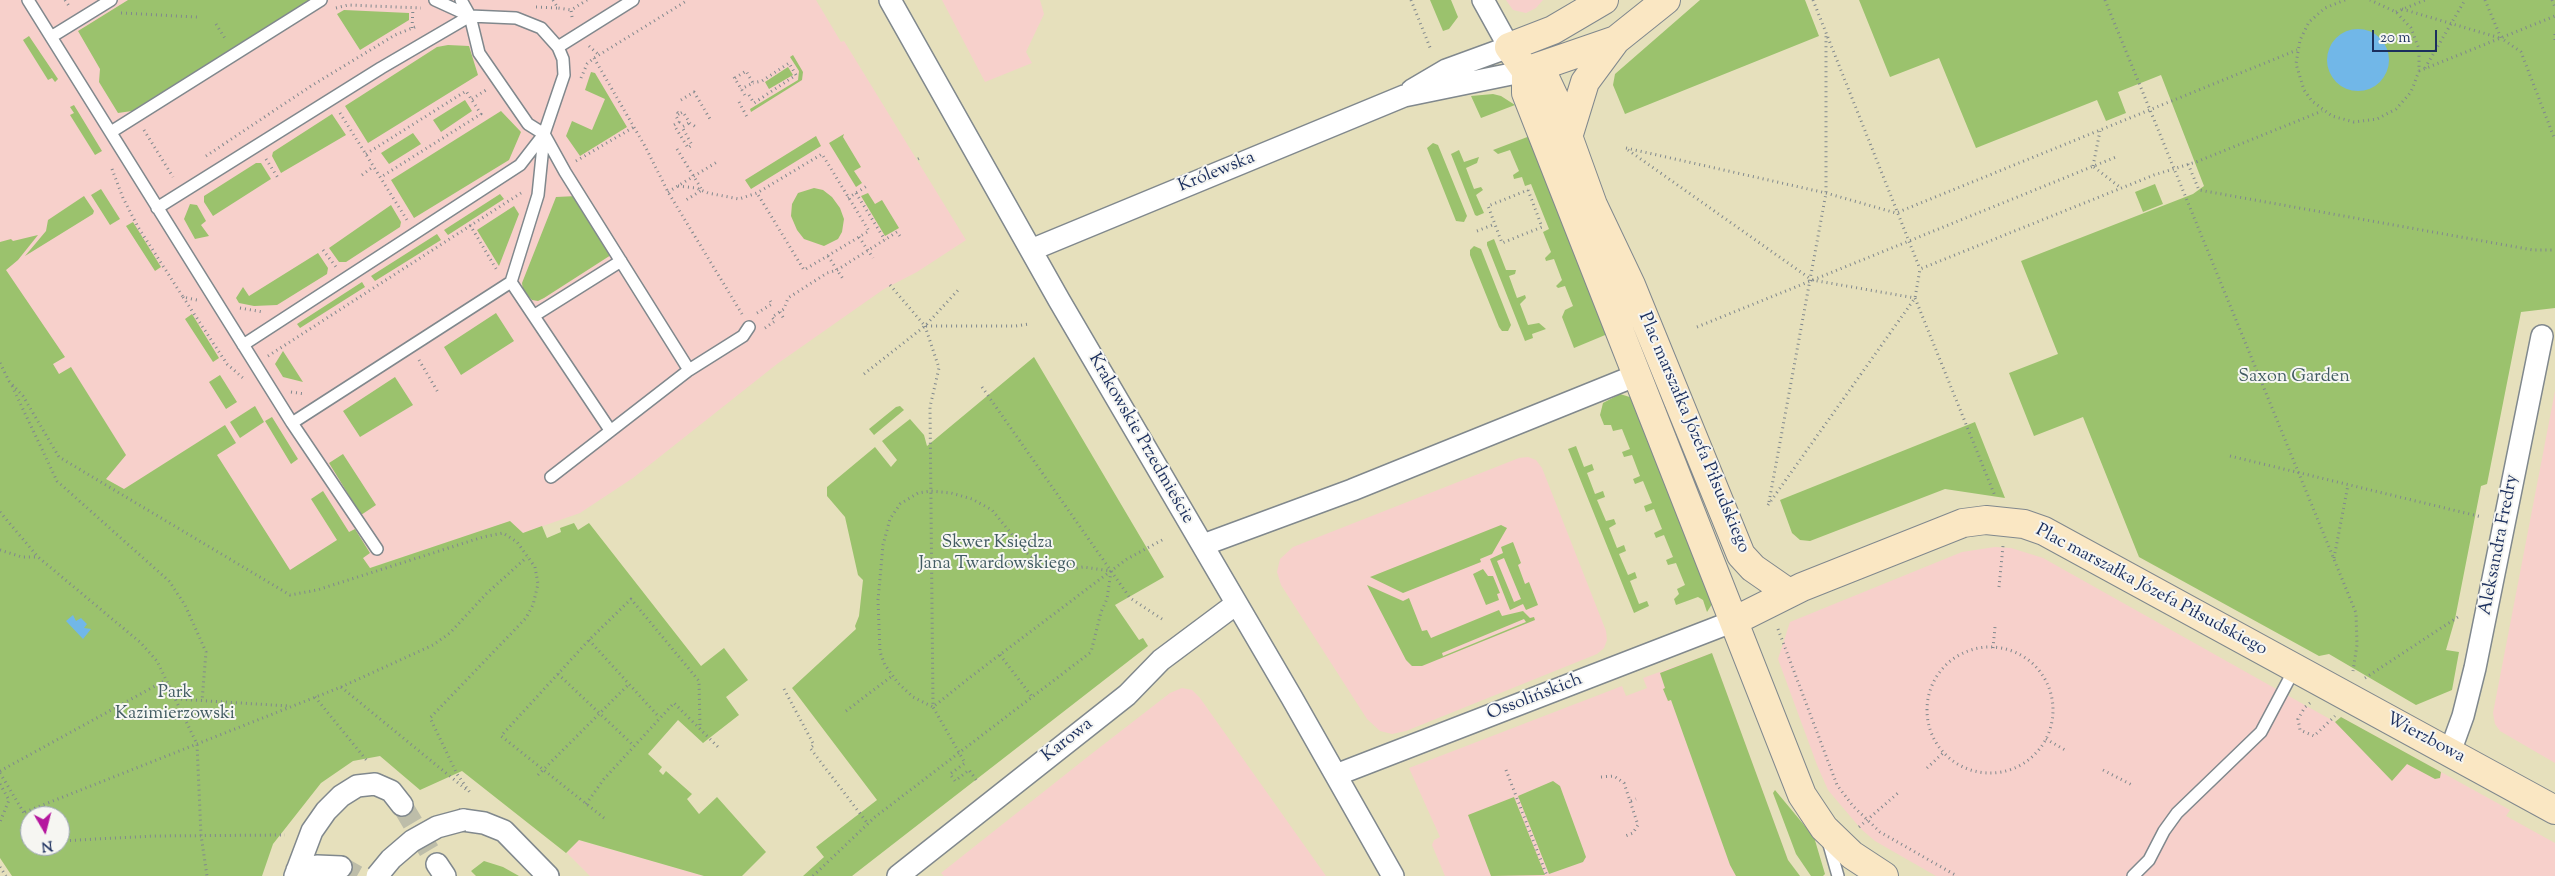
<!DOCTYPE html>
<meta charset="utf-8">
<style>
body{margin:0}
#map{position:relative;width:2555px;height:876px;overflow:hidden;background:#e6e0bc;font-family:"Sorts Mill Goudy",serif}
canvas{display:block}
.north{position:absolute;left:20px;top:806px;width:50px;height:50px;box-sizing:border-box;background:#f6f6f2;border:1px solid #9ea6b7;border-radius:50%;rotate:172deg;font-size:14px;font-weight:700;line-height:20px;text-align:center;color:#1b2f5e}
.north::after{content:'';display:block;margin:auto;width:18px;height:22px;background:#b5179e;clip-path:polygon(50% 0,100% 100%,50% 72%,0 100%)}
.scale{position:absolute;left:2372px;top:30px;width:65px;height:22px;box-sizing:border-box;border:2px solid #1b2f5e;border-top:0;padding-left:6px;font-size:15px;line-height:18px;white-space:nowrap;color:#1b2f5e;-webkit-text-stroke:4px #f6f6f2;paint-order:stroke}
</style>
<div id="map">
<canvas width="2555" height="876"></canvas>
<div class="north">N</div>
<div class="scale">20 m</div>
</div>
<script>
const c = document.querySelector('canvas').getContext('2d');
c.lineJoin = 'round';
function fill(path, color) { c.fillStyle = color; c.fill(path, 'evenodd'); }
const toPath = rows => new Path2D(rows.map(r => 'M' + r).join(''));
function strokePath(path, color, width, dash) { c.strokeStyle = color; c.lineWidth = width; c.lineCap = dash ? 'butt' : 'round'; c.setLineDash(dash || []); c.stroke(path); }
function write(font, color, halo, rows, align = 'center') {
  c.font = font + ' "Sorts Mill Goudy",serif'; c.lineWidth = 4; c.setLineDash([]); c.textBaseline = 'middle'; c.strokeStyle = halo; c.fillStyle = color; for (const [text, x, y, turn = 0] of rows) {
    c.save(); c.translate(x, y); c.rotate((+turn || 0) * Math.PI / 180); c.textAlign = isNaN(turn) ? turn : align; if (halo) c.strokeText(text, 0, 0); c.fillText(text, 0, 0); c.restore();
  }
}
fill(toPath([
 [0,0,816,0,841,42,844,41,966,240,917,272,884,289,777,364,633,478,580,513,523,533,510,522,311,587,288,584,68,457,0,253],
 [942,0,1040,0,1044,14,1026,52,1032,63,985,82],
 [1506,0,1543,0,1536,8,1526,13,1513,10],
 [2555,391,2555,763,2500,731,2495,724,2493,713],
 [1528,457,1536,460,1542,468,1606,631,1607,640,1604,648,1597,654,1406,731,1392,734,1380,731,1367,719,1281,585,1277,572,1280,559,1293,547,1519,458],
 [1995,547,2011,548,2043,558,2335,722,2341,717,2510,810,2506,816,2555,843,2555,876,1936,876,1875,841,1861,829,1828,790,1817,765,1778,659,1790,622,1962,552],
 [1712,653,1794,876,1445,876,1432,845,1434,840,1440,837,1409,768,1622,686,1626,696,1647,688,1643,678],
 [1182,688,1192,690,1200,698,1326,876,944,876,941,873,1090,755,1170,693],
 [578,840,704,876,590,876,567,853]
]), '#f7d0cb');
fill(toPath([
 [128,0,311,0,132,111,118,113,99,82,100,69,78,31],
 [1430,0,1451,0,1458,17,1449,29,1443,31],
 [1700,0,1805,0,1819,36,1625,114,1613,85,1615,74],
 [1859,0,2555,0,2555,308,2521,312,2487,484,2481,486,2455,619,2446,650,2459,652,2452,690,2416,705,2329,654,2319,656,2139,557,2083,417,2034,436,2009,373,2058,354,2021,261,2193,194,2204,186,2161,75,2118,92,2126,113,2106,121,2097,100,1976,148,1939,58,1890,77],
 [344,10,409,13,409,20,360,50,337,14],
 [29,36,58,79,55,82,52,78,48,80,23,40],
 [448,45,469,46,478,75,368,143,345,106,437,47],
 [793,55,803,72,802,80,751,112,750,109,798,80,799,71,790,57],
 [788,67,793,75,769,89,765,82],
 [591,72,595,73,627,127,580,156,566,136,572,121,592,130,605,99,585,90],
 [1493,94,1501,96,1515,105,1481,118,1471,96],
 [465,100,472,111,441,132,433,120],
 [74,105,102,151,95,155,70,115,74,113,70,107],
 [501,111,521,132,509,160,414,218,391,180],
 [332,114,346,135,281,173,272,156,273,152],
 [413,133,421,144,389,164,381,153],
 [844,134,843,137,861,167,854,171,862,183,856,187,829,143],
 [816,136,821,146,751,189,745,180],
 [1530,136,1610,333,1574,348,1562,317,1565,310,1573,306,1565,286,1558,288,1556,286,1562,280,1554,259,1546,261,1545,258,1551,252,1543,232,1549,229,1531,184,1525,186,1522,177,1514,179,1513,175,1519,171,1510,150,1498,154,1493,150],
 [1433,143,1438,145,1467,216,1464,222,1456,221,1427,148],
 [1459,150,1464,162,1479,157,1477,163,1466,168,1474,189,1481,187,1483,190,1476,195,1484,213,1477,216,1475,215,1451,154],
 [256,163,261,163,271,179,213,216,204,202,204,196],
 [2155,184,2163,204,2143,212,2135,192],
 [814,188,823,190,832,197,840,208,844,219,842,232,838,239,824,246,804,239,797,230,791,216,792,204,798,193],
 [101,189,120,219,110,225,91,195],
 [868,193,875,204,882,200,899,228,885,236,861,196],
 [500,194,504,199,448,235,444,230],
 [84,196,94,211,93,214,25,256,46,231,48,220],
 [577,196,611,255,544,298,538,301,532,300,523,291,522,283,556,197],
 [190,204,197,205,206,221,201,225,209,236,195,239,184,219],
 [391,205,401,222,400,227,346,262,339,262,329,248],
 [514,206,519,214,499,266,477,230],
 [133,222,161,267,155,271,126,226],
 [437,234,441,240,375,281,371,276],
 [38,235,18,260,6,270,65,357,53,364,59,374,71,367,126,455,106,479,124,489,225,425,236,443,217,455,290,570,337,540,311,499,323,491,349,532,355,529,370,553,363,558,370,568,510,521,523,533,542,526,547,538,561,532,560,528,574,523,578,530,589,523,701,666,724,648,748,680,726,697,739,715,703,743,678,720,648,754,662,767,659,771,663,775,666,771,692,794,687,799,699,814,717,797,766,852,742,876,704,876,579,840,566,853,462,771,420,790,380,756,353,761,321,783,273,844,262,876,12,876,0,858,0,242,11,239,13,241],
 [30,816,60,816,60,846,30,846],
 [1494,239,1506,270,1516,270,1515,274,1509,276,1517,298,1525,295,1526,298,1520,304,1528,325,1539,323,1546,329,1532,334,1533,338,1525,341,1487,245,1487,242],
 [1474,246,1481,249,1511,325,1508,331,1502,331,1499,327,1470,255,1470,250],
 [318,253,328,268,327,274,277,305,254,306,239,303,236,298,243,287,249,296],
 [362,282,365,287,300,328,297,324],
 [496,313,514,341,461,375,444,347],
 [192,314,219,358,213,362,185,319],
 [283,351,303,382,283,377,275,364],
 [1034,357,1164,577,1115,605,1139,640,1143,638,1148,646,852,876,803,876,824,857,816,847,877,800,792,688,856,629,855,626,859,616,863,580,858,575,845,517,827,496,827,487,875,447,891,467,897,460,882,441,910,419,924,435,927,446],
 [220,375,237,402,226,409,209,382],
 [395,377,413,405,360,437,343,411],
 [1620,394,1633,398,1714,601,1707,612,1703,600,1698,597,1676,605,1674,599,1679,594,1677,589,1685,585,1676,563,1668,565,1666,560,1673,557,1664,535,1656,538,1654,533,1662,529,1654,509,1646,512,1644,506,1652,503,1643,481,1635,484,1633,479,1640,476,1632,455,1624,457,1622,452,1630,449,1622,429,1613,431,1611,425,1604,425,1600,415,1603,403],
 [255,406,264,422,240,438,230,422],
 [900,406,904,410,874,435,869,429,896,407],
 [272,417,298,459,291,464,265,421],
 [1975,422,2005,498,1945,489,1810,541,1800,540,1792,533,1780,500],
 [1576,446,1584,467,1592,464,1594,470,1587,473,1595,494,1603,491,1605,497,1597,500,1606,521,1614,519,1616,524,1609,528,1617,548,1624,545,1626,551,1619,554,1628,575,1635,572,1637,578,1630,581,1639,604,1647,601,1649,606,1634,613,1568,449],
 [343,454,376,505,361,515,329,463],
 [1501,525,1507,528,1492,554,1480,559,1481,562,1403,593,1370,577],
 [1513,542,1521,563,1518,565,1525,584,1529,582,1538,605,1526,610,1523,604,1510,610,1490,559,1503,553,1501,547],
 [1504,558,1521,599,1514,602,1497,561],
 [1483,569,1488,576,1493,576,1500,593,1497,594,1499,600,1486,605,1473,574],
 [1367,585,1403,601,1409,598,1422,631,1427,630,1431,638,1499,610,1502,616,1523,611,1530,618,1534,617,1535,620,1422,666,1412,666,1406,660],
 [1524,619,1526,622,1443,656,1442,653],
 [1712,653,1788,860,1800,876,1736,876,1730,865,1671,700,1668,701,1663,689,1665,688,1660,673],
 [2341,717,2441,772,2440,778,2435,779,2407,764,2392,781,2335,722],
 [1553,781,1560,786,1586,857,1583,862,1549,874,1518,796],
 [1775,790,1814,837,1825,874,1823,876,1811,876,1796,854,1773,793],
 [1514,797,1545,875,1544,875,1491,876,1468,815],
 [484,861,503,867,519,876,476,876,471,871]
]), '#9bc26d');
fill(toPath([
 '2327 60a31 31 0 1 1 62 0a31 31 0 1 1-62 0Z',
 [73,615,76,621,81,618,87,624,84,628,91,629,83,639,66,621]
]), '#71b7e8');
strokePath(toPath([
 [402,805,437,864],
 [341,867,357,876]
]), '#bdbda9', 21, [21, 11]);
const lane = toPath([
 [28,0,292,423,377,549],
 [435,0,470,16],
 [461,0,470,16,479,53,528,124,544,134,565,172,689,370],
 [51,37,111,0],
 [558,47,633,0],
 [111,132,321,0],
 [157,208,381,68,470,16,516,18,541,28,558,47,563,59,564,75,544,134,520,165,243,345],
 [511,282,610,430],
 [535,315,621,261],
 [292,423,511,282,538,195,544,136],
 [551,477,689,370,743,336,749,327],
 [1828,841,1838,876],
 [2133,876,2149,860,2164,831,2177,813,2261,732,2295,668]
]);
const street = toPath([
 [890,0,1059,300,1292,698,1393,876],
 [1412,90,1446,70,1509,47,1483,0],
 [1031,250,1404,96,1526,71],
 [1203,545,1352,490,1637,375],
 [2450,752,2463,716,2475,668,2542,336],
 [1336,775,1734,621],
 [463,820,484,823,504,831,548,876],
 [437,864,445,876],
 [297,870,317,866,341,867],
 [295,876,312,831,326,811,341,796,357,786,375,784,391,791,402,805],
 [898,876,1127,695,1161,660,1236,604]
]);
const secondary = toPath([
 [1604,0,1553,30,1509,47,1526,71,1546,80,1554,97,1593,205,1631,285,1741,555,1753,568,1789,593],
 [1526,71,1526,93,1802,795,1824,828,1852,855,1884,876],
 [1526,71,1616,40],
 [1569,134,1585,82,1616,40,1666,0],
 [1734,621,1802,587,1963,523,1986,520,2024,524,2044,531,2555,810]
]);
strokePath(lane, '#80888d', 14);
strokePath(street, '#80888d', 24);
strokePath(secondary, '#80888d', 30);
strokePath(toPath([
 [65,0,69,6],
 [553,0,558,8,571,10],
 [1411,0,1431,50],
 [1813,0,1920,269],
 [2105,0,2356,613,2357,645,2353,671],
 [2345,0,2325,8,2309,22,2300,40,2296,64,2304,90,2312,101,2332,116,2354,122,2377,119,2396,109,2411,92,2419,71,2419,49,2411,28,2396,12,2370,0],
 [2485,0,2501,38,2521,52,2555,140],
 [2552,0,2555,7],
 [536,7,558,8],
 [336,8,348,5,421,8],
 [2402,9,2500,38],
 [2396,12,2425,0],
 [121,13,197,17],
 [572,17,571,10,587,0],
 [216,24,226,40],
 [412,28,413,8],
 [2555,34,2555,40],
 [589,46,599,55],
 [594,58,646,148,668,192,742,314],
 [2425,68,2465,0],
 [2419,71,2555,16],
 [734,77,746,97],
 [581,78,587,64,594,58,688,0],
 [735,78,746,71,753,83,741,89],
 [749,95,754,103,796,75,789,63,762,81,753,83],
 [472,99,486,90],
 [681,100,694,92,710,119],
 [739,102,747,117],
 [677,112,679,114,683,112,690,123,696,127],
 [340,113,407,220],
 [679,114,676,116,679,122,674,125,688,148,692,145,682,127,689,123],
 [144,130,173,177],
 [1626,148,1826,193,1896,213,2297,50],
 [677,149,702,190,686,200],
 [1628,150,1812,280,1915,298,1995,496],
 [366,154,466,91,481,114,381,177],
 [206,156,311,86,395,35,415,27],
 [266,159,278,178],
 [918,159,920,158],
 [576,161,634,127],
 [2188,164,2199,190,2533,250,2555,250],
 [2093,166,2100,131],
 [2094,167,2121,188],
 [112,169,123,198,138,227,183,297,197,300],
 [362,175,374,166],
 [678,186,696,188,708,193,739,199,757,193,822,154,869,231,804,270,757,193],
 [1528,190,1542,227,1502,243,1488,206,1528,190],
 [668,192,717,162],
 [856,193,885,240],
 [848,198,867,186],
 [470,225,498,272],
 [1477,231,1495,224],
 [859,237,873,258],
 [323,250,336,267],
 [828,256,843,279],
 [890,285,925,326,1016,326,1029,324],
 [183,297,227,364,243,378],
 [240,308,263,312],
 [780,312,784,319],
 [757,313,772,304,769,299],
 [925,326,939,368,930,407,933,707,965,763,950,774,955,781,969,770,977,781],
 [1697,327,2116,157],
 [765,328,775,321,772,317,784,309,788,298,827,273,837,270,897,232,902,239],
 [268,356,521,193],
 [419,360,439,394],
 [0,363,9,381],
 [864,374,925,326,960,288],
 [9,381,23,396,59,457,290,595,317,590,483,537,503,533,517,542,535,567,538,584,533,605,526,618,430,718,457,774,471,794],
 [12,386,57,481,169,581,185,605,206,652,202,701],
 [982,387,1130,598,1165,621],
 [291,392,305,394],
 [2230,456,2482,517],
 [1769,502,1826,193,1826,33],
 [1768,505,1915,298,1920,269,2154,175,2196,162,2322,111],
 [0,512,38,557,141,643,157,661,197,744,201,835,207,876],
 [0,550,22,557,38,557],
 [2334,558,2348,485],
 [1999,587,2003,546],
 [1778,629,1837,785,1853,806,1880,832,1957,876],
 [589,640,659,717],
 '1927 710a63 63 0 1 1 126 0a63 63 0 1 1-126 0Z',
 [1993,648,1995,627],
 [1000,655,1033,698],
 [558,674,634,746],
 [2365,678,2461,615],
 [341,687,433,645,450,633,486,594,527,557],
 [784,689,814,745,810,748,868,824],
 [315,697,368,762],
 [176,699,289,706],
 [2310,703,2305,707,2298,719,2300,730,2314,736,2335,716],
 [846,711,892,676],
 [2046,739,2065,750],
 [1927,768,1943,753],
 [1506,770,1547,876],
 [2103,770,2134,786],
 [0,771,166,680],
 [0,773,30,823],
 [538,775,629,684],
 [1601,777,1614,776,1624,783,1638,825,1633,833,1623,837],
 [0,784,9,800,0,822],
 [1631,801,1636,799],
 [586,804,604,779,674,703,720,749],
 [25,812,341,687,468,791],
 [604,818,501,736,589,640,631,599,699,681,700,729],
 [1859,827,1898,793],
 [60,841,153,836,285,835],
 [0,867,6,876],
 [813,876,875,817,1091,652,1101,612,1107,599,1111,571,1083,567,1058,571,1039,564,1027,553,992,510,972,499,951,493,931,491,918,493,900,504,890,519,883,545,878,600,880,652,885,665,898,683,913,697,933,707,973,675,1087,589,1127,559,1164,539]
]), '#80888d', 3, [1, 4]);
strokePath(lane, '#fff', 11);
strokePath(street, '#fff', 21);
strokePath(secondary, '#fae7c3', 28);
const streetBridge = toPath([
 [377,876,391,859,412,841,437,827,463,820]
]);
strokePath(streetBridge, '#80888d', 24, []);
strokePath(streetBridge, '#fff', 21);
write('18px', '#1b2f5e', '#f6f6f2', [
 ["Królewska",1217,173,-22],
 ["Plac marszałka Józefa Piłsudskiego",1693,433,67],
 ["Krakowskie Przedmieście",1140,439,60],
 ["Aleksandra Fredry",2500,545,-79],
 ["Plac marszałka Józefa Piłsudskiego",2151,591,28],
 ["Ossolińskich",1535,698,-21],
 ["Wierzbowa",2425,739,28],
 ["Karowa",1068,741,-38]
]);
write('18px', '#415b62', '#f6f6f2', [
 ["Saxon Garden",2294,378],
 ["Skwer Księdza",997,544],
 ["Jana Twardowskiego",997,565],
 ["Park",175,694],
 ["Kazimierzowski",175,715]
]);
</script>
